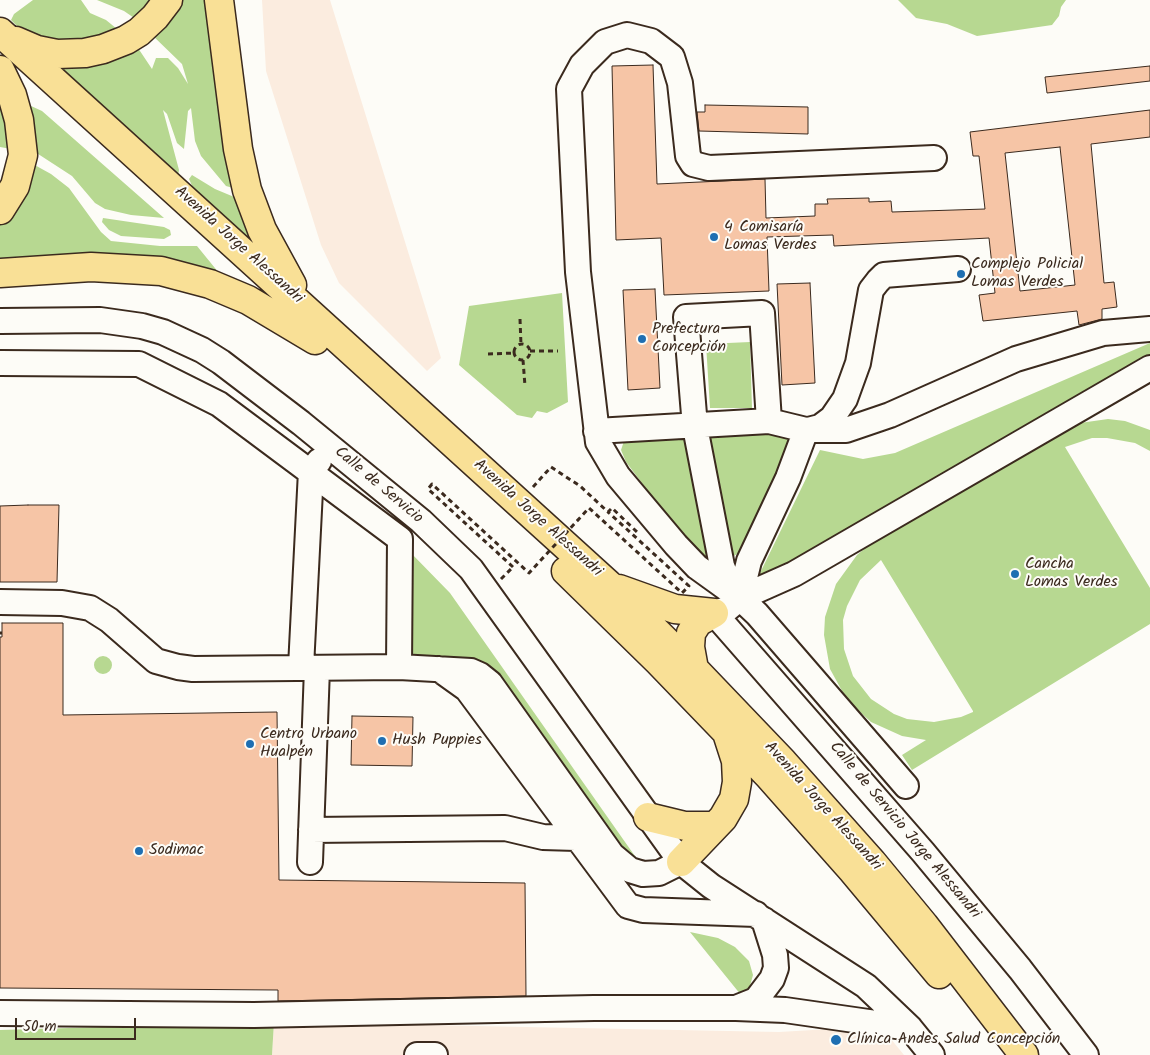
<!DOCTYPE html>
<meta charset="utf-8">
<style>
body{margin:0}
#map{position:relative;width:1150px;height:1055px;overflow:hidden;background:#fdfcf7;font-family:Kalam,sans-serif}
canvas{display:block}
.scale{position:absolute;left:15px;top:1018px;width:121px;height:22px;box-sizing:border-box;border:2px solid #3b2a1e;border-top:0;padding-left:6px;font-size:15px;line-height:18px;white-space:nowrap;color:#3b2a1e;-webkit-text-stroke:4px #fdfcf7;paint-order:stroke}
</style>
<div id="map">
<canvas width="1150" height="1055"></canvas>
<div class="scale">50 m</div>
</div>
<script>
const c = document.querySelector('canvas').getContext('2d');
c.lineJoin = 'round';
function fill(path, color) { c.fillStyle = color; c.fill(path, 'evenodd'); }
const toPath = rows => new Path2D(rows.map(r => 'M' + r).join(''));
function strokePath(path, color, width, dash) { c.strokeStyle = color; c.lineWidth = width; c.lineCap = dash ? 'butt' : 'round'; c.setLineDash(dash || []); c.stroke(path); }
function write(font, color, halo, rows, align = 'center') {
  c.font = font + ' Kalam,sans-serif'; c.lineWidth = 4; c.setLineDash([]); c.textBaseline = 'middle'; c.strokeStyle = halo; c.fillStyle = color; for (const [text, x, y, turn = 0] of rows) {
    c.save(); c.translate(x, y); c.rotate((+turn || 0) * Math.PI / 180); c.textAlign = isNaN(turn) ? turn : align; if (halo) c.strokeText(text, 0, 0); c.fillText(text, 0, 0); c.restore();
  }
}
fill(toPath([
 [262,0,330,0,441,358,427,371,339,283,321,245,266,71],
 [274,1022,779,1032,864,1027,886,1033,904,1055,272,1055]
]), '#fbecdf');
fill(toPath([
 [33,0,81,0,90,13,106,20,122,33,69,47,22,31,11,20,14,14],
 [97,0,160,0,140,22,124,11],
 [177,0,213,0,240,190,226,186,201,156,195,141,191,108,188,111,184,149,177,143,167,114,163,110,179,170,178,176,47,59,138,48,152,69,156,58,168,58,178,68,188,84,182,64,151,34],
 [898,0,1066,0,1061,7,1059,16,1052,25,977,36,947,24,916,18],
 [0,94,11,149,0,147],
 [31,106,42,111,164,218,131,215,105,209,95,203,72,176,32,150,29,108],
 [31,163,51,174,69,188,101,232,111,241,160,246,197,246,219,273,218,274,0,263,0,221],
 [192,175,215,189,239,199,267,256,194,190,189,179],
 [103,218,164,227,170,230,171,235,164,239,121,236,109,230,102,222],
 [562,293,568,402,547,413,537,411,532,418,517,415,459,365,469,306],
 [750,342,752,408,710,408,706,344],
 [1150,343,1150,360,761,584,758,579,761,571,820,450,863,459,895,453],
 [1108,419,1125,421,1150,430,1150,451,1135,443,1107,438,1092,438,1065,447,1150,588,1150,624,912,770,902,755,926,740,902,736,871,722,847,700,830,669,824,635,825,617,836,584,857,555,870,544,1056,430,1073,424],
 [881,560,973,711,973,712,961,717,934,722,907,719,894,714,871,699,853,676,844,649,843,620,847,606,860,580],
 [772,428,794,438,741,552,730,558,708,435],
 [687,436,713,563,688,544,626,462,621,450,624,441],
 [410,552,450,593,644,869,625,866,434,657,408,653],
 '94 665a9 9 0 1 1 18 0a9 9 0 1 1-18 0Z',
 [690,932,718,938,735,947,749,961,753,975,748,993,741,995],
 [274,1022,272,1055,0,1055,0,1030]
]), '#b7d891');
const building = toPath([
 [653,65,657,184,765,179,766,218,815,216,815,204,828,204,827,199,869,198,869,202,891,201,892,212,985,209,979,156,973,156,970,132,1150,110,1150,137,1091,144,1104,283,1114,282,1117,307,1102,309,1102,319,1079,325,1077,311,983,321,979,295,995,293,989,238,834,246,833,235,767,237,769,291,664,295,661,238,616,240,612,66,653,65],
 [1060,147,1075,285,1020,291,1005,153,1060,147],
 [1150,66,1150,81,1047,93,1045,77,1150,66],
 [705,105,808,107,808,134,699,131,697,112,705,112,705,105],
 [810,283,815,383,782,385,777,284,810,283],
 [655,289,660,388,628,390,623,290,655,289],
 [28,505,59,505,57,582,0,582,0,506,28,505],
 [2,623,63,623,63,715,277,712,279,880,525,883,526,996,278,1001,278,990,0,988,0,637,2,637,2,623],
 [352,716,413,717,412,766,351,765,352,716]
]);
fill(building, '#f6c5a6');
strokePath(building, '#3b2a1e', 1);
const minor = toPath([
 [0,321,100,320,142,326,163,332,202,350,221,362,301,423,421,521,471,569,681,862,711,886,866,986,910,1028,932,1055],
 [0,363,139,364,219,404,400,539,399,667],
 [769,421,762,313,686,317,695,427,722,566,729,583,740,598,757,614,906,786],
 [808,430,820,427,832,418,845,399,858,363,871,290,878,281,884,275,958,269],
 [596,431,769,421,806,430,846,430,890,415,1016,359,1103,333,1150,329],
 [740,598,697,567,676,545,618,476,598,442,578,272,569,89,582,65,605,42,627,35,651,41,672,57,680,83,688,156,693,164,709,168,934,158],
 [740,598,749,561,788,478,806,430],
 [0,602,62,603,90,608,109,620,156,661,178,667,193,669,399,667,471,671,480,675,490,683,612,855,630,870,643,874,659,873,681,862],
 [301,667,311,471,319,461],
 [439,669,467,689,628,906,643,910,756,914],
 [311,830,505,828,543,837,576,838],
 [310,862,317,668],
 [736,1008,756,1000,772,979,776,968,775,955,764,920],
 [0,1013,254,1015,594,1008,736,1008,785,1010,910,1028],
 [417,1055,435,1055],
 [1086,1055,1020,969,923,852,714,613,727,609,740,598,794,574,1150,368]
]);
const highway = toPath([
 [219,0,238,149,247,190,262,230,292,285],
 [0,32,608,584,694,669,783,762,872,862,924,925,1024,1055],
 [16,41,37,50,57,54,85,53,103,49,126,40,139,32,155,17,168,0],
 [0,70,12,95,19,120,23,155,15,186,0,210],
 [0,273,91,267,161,271,210,284,248,300,315,340],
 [566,571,659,662,768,775,853,871,939,974],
 [619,589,675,609,714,613],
 [694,669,690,647,691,633,698,622,714,613],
 [648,817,685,826,715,826],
 [681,862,723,818,734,799,737,782,736,761,727,733]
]);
strokePath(minor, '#3b2a1e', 28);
strokePath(highway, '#3b2a1e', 31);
strokePath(toPath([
 [520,319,521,345],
 '514 352a8 8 0 1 1 16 0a8 8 0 1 1-16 0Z',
 [530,351,558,351],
 [488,354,515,353],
 [523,360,525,386],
 [533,487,551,467,580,486,608,512,612,508,637,532],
 [501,579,513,567],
 [0,633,2,633]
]), '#3b2a1e', 3, [5, 4]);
strokePath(minor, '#fdfcf7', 24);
strokePath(highway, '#f9e096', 28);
strokePath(toPath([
 [513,567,428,489,432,484,529,573,589,508,682,593,689,586,608,512]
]), '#3b2a1e', 3, [5, 4]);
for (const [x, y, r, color] of [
 [714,237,5,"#1f6fb2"],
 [961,274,5,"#1f6fb2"],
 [642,339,5,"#1f6fb2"],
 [1015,574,5,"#1f6fb2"],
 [382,741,5,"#1f6fb2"],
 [250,744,5,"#1f6fb2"],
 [139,851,5,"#1f6fb2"],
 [836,1040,6,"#1f6fb2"]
]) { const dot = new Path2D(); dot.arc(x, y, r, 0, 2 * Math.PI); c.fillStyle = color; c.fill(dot); strokePath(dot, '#fdfcf7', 2); }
write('16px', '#3b2a1e', '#fdfcf7', [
 ["4 Comisaría",724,228],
 ["Lomas Verdes",724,246],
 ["Complejo Policial",971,265],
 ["Lomas Verdes",971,283],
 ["Prefectura",652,330],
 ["Concepción",652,348],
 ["Cancha",1025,565],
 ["Lomas Verdes",1025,583],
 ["Centro Urbano",260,735],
 ["Hualpén",260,753],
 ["Hush Puppies",392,741],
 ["Sodimac",149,851],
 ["Clínica Andes Salud Concepción",847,1040]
], 'left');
write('16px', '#3b2a1e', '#fdfcf7', [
 ["Avenida Jorge Alessandri",238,246,42],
 ["Calle de Servicio",378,486,40],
 ["Avenida Jorge Alessandri",537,519,42],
 ["Avenida Jorge Alessandri",822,807,48],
 ["Calle de Servicio Jorge Alessandri",904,831,50]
]);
</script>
